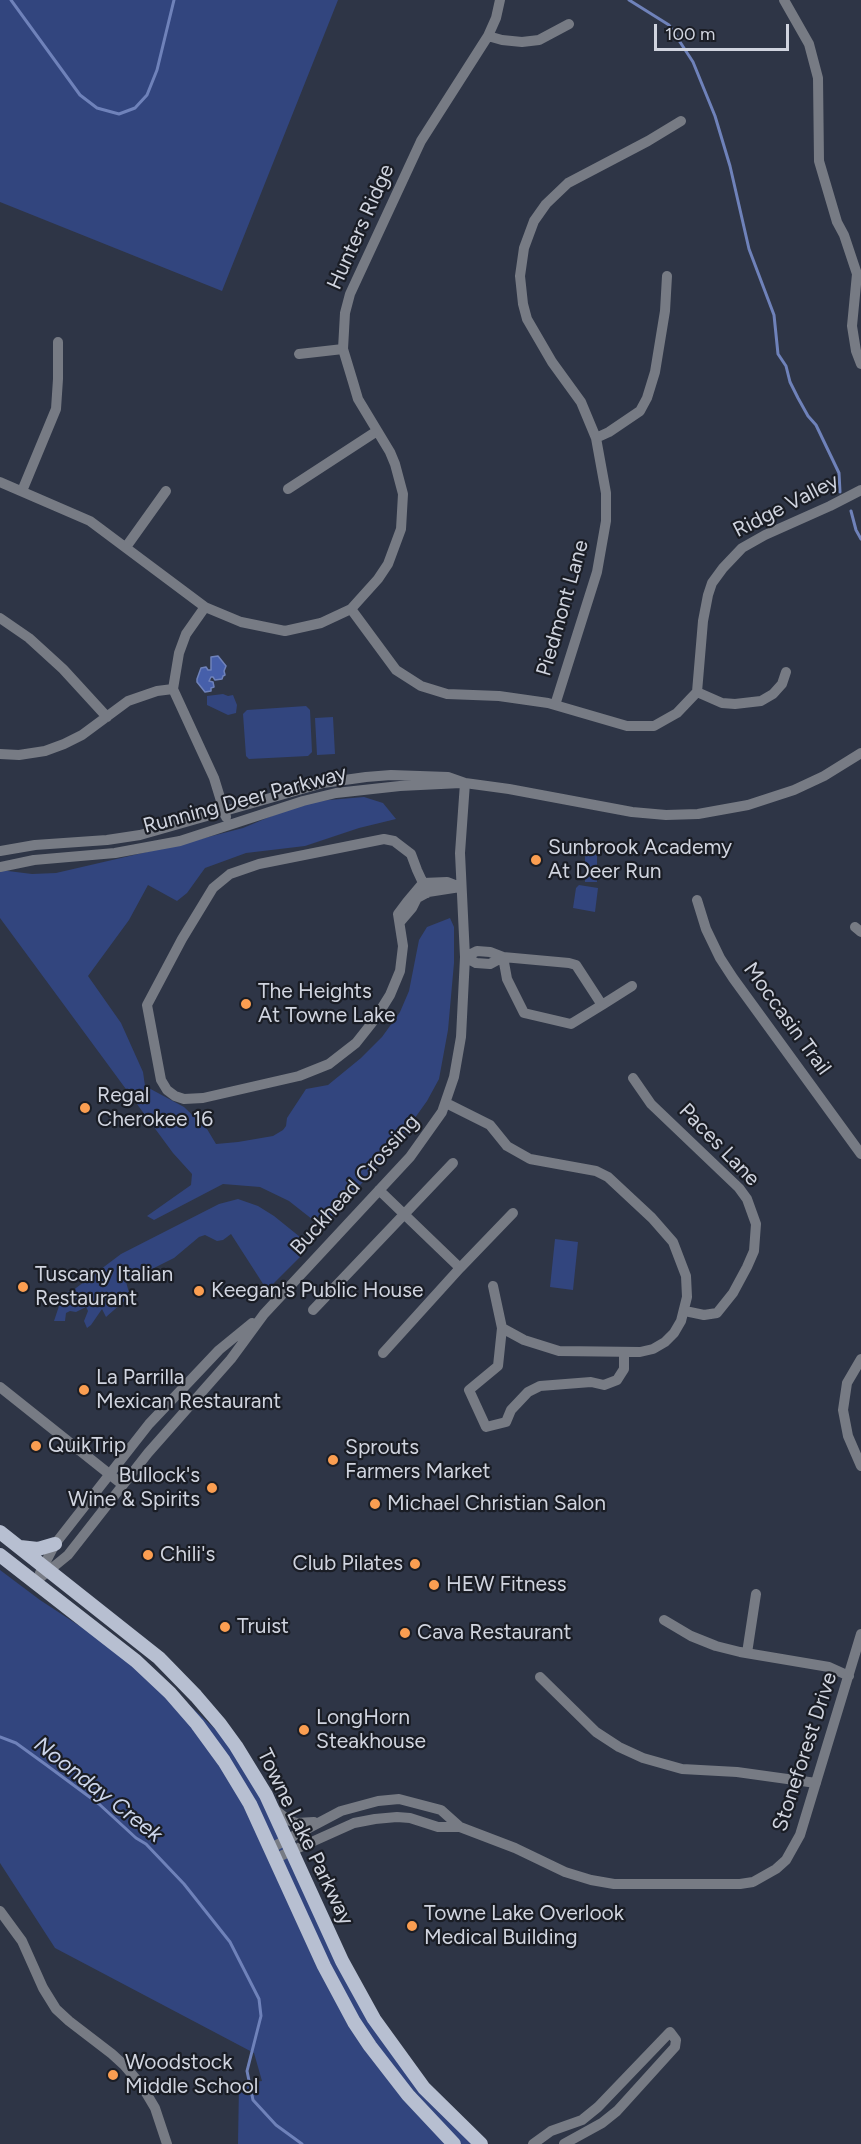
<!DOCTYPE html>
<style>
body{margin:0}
#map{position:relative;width:861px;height:2144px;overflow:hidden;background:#2e3546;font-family:Figtree,sans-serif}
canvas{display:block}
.scale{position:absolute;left:654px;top:24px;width:135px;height:27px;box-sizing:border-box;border:3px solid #d0d4df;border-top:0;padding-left:8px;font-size:18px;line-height:21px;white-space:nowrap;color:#d0d4df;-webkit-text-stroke:4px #1a1d25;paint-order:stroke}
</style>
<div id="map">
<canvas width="861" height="2144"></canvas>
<div class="scale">100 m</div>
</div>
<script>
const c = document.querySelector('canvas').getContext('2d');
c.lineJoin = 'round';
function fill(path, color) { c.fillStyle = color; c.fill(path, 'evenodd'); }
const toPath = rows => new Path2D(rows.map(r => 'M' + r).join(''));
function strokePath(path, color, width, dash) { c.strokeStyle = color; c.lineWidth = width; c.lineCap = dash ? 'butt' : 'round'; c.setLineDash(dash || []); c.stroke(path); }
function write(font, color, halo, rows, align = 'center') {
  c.font = font + ' Figtree,sans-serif'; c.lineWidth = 4.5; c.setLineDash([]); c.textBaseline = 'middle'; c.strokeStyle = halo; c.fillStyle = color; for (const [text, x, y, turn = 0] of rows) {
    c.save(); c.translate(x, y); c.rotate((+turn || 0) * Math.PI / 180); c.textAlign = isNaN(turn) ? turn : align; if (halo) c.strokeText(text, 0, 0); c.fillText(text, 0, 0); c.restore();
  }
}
fill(toPath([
 [0,0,338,0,222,291,0,202],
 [223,694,228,696,233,695,237,705,236,713,228,715,207,705,207,696],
 [306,706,310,710,312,752,308,756,249,759,246,756,243,714,247,710],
 [333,717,335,754,317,755,315,718],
 [364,797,383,803,396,819,359,828,305,846,246,853,205,868,187,893,177,901,148,885,129,920,88,976,121,1023,143,1072,145,1086,184,1107,207,1129,216,1144,238,1142,273,1136,283,1130,286,1126,287,1118,306,1089,328,1085,361,1058,382,1037,400,1012,409,991,419,940,427,927,450,918,454,927,454,963,448,1030,439,1079,427,1101,392,1150,322,1227,289,1201,260,1187,223,1184,154,1220,147,1216,191,1185,192,1174,173,1153,0,918,0,870,32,874,56,873,177,845,243,828,305,802],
 [582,844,591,844,591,851,597,852,597,882,585,882,585,852,582,852],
 [579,885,598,888,595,912,573,908,576,888],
 [238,1199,258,1206,274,1216,305,1241,303,1254,267,1290,231,1234,223,1240,217,1241,205,1235,199,1237,174,1258,126,1282,130,1296,106,1317,102,1309,91,1325,87,1328,84,1321,88,1311,86,1307,76,1312,70,1311,66,1313,65,1321,54,1321,59,1306,64,1303,59,1297,62,1293,72,1291,121,1254,219,1204],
 [555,1239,578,1242,573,1290,550,1287],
 [0,1570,40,1600,162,1680,224,1737,287,1834,353,1971,408,2069,480,2144,238,2144,239,2084,262,2081,254,2053,55,1948,0,1863]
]), '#32457e');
const water = toPath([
 [218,656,226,666,224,671,225,675,223,676,222,679,215,680,213,677,211,677,209,681,213,682,214,687,211,688,211,691,205,692,197,682,197,679,201,668,206,667,208,670,211,670,211,657,218,656]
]);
fill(water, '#465faa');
strokePath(water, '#6f82ba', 1.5);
strokePath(toPath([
 [11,0,80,95,97,108,119,114,135,108,147,95,157,70,174,0],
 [629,0,669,25,693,62,715,116,730,166,749,249,774,315,778,354,786,366,790,382,798,398,808,416,816,425,839,473,840,492],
 [851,511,856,530,861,539],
 [0,1737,16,1743,45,1764,99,1804,136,1838,146,1844,184,1884,230,1942,259,1999,261,2016,247,2071,253,2100,276,2125,302,2144]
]), '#6f82ba', 3);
strokePath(toPath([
 [784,0,809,44,818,78,819,161,837,222,844,235,857,274,852,326,856,351,861,364],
 [488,36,502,40,522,42,539,40,569,24],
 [299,354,343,349],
 [596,438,609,432,640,411,647,398,655,372,665,311,667,276],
 [0,482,90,521,205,607,241,622,285,631,321,623,351,609,378,579,388,564,401,529,403,494,395,464,390,452,358,399,353,382,343,349,345,313,350,294,421,141,488,36,496,18,500,0],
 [288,489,377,431],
 [22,491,56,409,58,379,58,342],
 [126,547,166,491],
 [205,607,186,634,179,653,173,689,214,778,226,817],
 [351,609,396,670,421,686,447,694,499,696,548,703,627,726,654,726,677,713,697,692,703,621,708,595,712,583,723,568,742,548,765,535,830,506,861,490],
 [0,618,29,638,63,669,107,717],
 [697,692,722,703,735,704,761,701,773,694,782,684,786,672],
 [555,705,597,572,606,521,606,493,596,438,581,402,552,362,527,319,523,304,520,276,524,248,534,221,546,204,568,183,648,141,681,121],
 [0,754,19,755,45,751,64,744,82,735,128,701,157,691,173,689],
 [0,851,35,845,107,840,140,835,323,783,366,777,391,775,448,777,465,783,509,789,632,812,666,815,698,814,748,805,794,790,824,776,861,753],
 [0,867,34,860,115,853,180,841,303,801,336,793,400,786,461,783],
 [427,893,423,883,417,870,411,854,394,841,384,839,259,864,230,874,213,888,182,939,147,1005,161,1080,167,1090,175,1096,184,1099,203,1098,299,1076,329,1064,356,1043,375,1019,390,995,400,971,403,946,398,914,407,902,423,883,447,882,460,887],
 [697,900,706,929,720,958,733,978,861,1154],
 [400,922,412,908,417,898,428,892,460,887],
 [855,927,861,932],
 [465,957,477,951,490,952,503,957,569,963,576,965,602,1005,571,1024,524,1013,507,979,503,957],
 [465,957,476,963,490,964,503,957],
 [602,1005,632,986],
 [633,1078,651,1104,739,1188,747,1199,756,1224,754,1251,747,1267,733,1293,717,1313,704,1315,685,1311],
 [446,1103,490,1125,507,1146,530,1159,596,1171,608,1177,652,1218,673,1242,686,1276,687,1297,681,1321,674,1333,665,1342,653,1349,640,1352,559,1351,524,1340,502,1328],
 [379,1190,460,1268,513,1213],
 [493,1286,502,1328,498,1366,469,1390,486,1427,506,1422,511,1410,528,1392,540,1386,591,1382,604,1385,617,1380,624,1369,624,1352],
 [313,1310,453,1163],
 [383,1353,460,1268],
 [861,1359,847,1383,843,1410,848,1436,861,1466],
 [0,1387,123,1485],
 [40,1573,55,1544,149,1424,219,1350,252,1323],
 [35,1582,68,1555,148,1453,231,1359,264,1314,410,1157,442,1112,454,1077,461,1037,465,957,460,853,465,783],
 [664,1620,691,1636,716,1646,740,1652,829,1667,849,1676],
 [747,1653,756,1594],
 [540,1677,596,1732,619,1747,643,1758,682,1769,737,1772,816,1783],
 [274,1809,288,1820,296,1823,314,1822],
 [271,1848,341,1811,378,1801,399,1799,441,1810,460,1827,515,1848,565,1872,591,1880,614,1884,740,1884,753,1882,776,1869,786,1860,800,1835,861,1634],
 [276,1858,354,1823,375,1819,397,1817,410,1818,438,1827,460,1827],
 [0,1911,22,1941,43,1988,56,2009,69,2021,112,2054,124,2065,142,2086,155,2108,167,2144],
 [533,2144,551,2131,582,2120,598,2107,670,2032,676,2040,675,2047,617,2111,602,2123,564,2144]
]), '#777b84', 10);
strokePath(toPath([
 [0,1532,159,1658,196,1696,220,1724,236,1746,266,1795,342,1961,374,2019,424,2088,481,2144],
 [20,1547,38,1549,55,1544],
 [0,1555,136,1661,170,1693,197,1724,224,1761,250,1804,324,1966,354,2022,370,2046,408,2095,454,2144]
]), '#b7bfd1', 14);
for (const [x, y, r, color] of [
 [536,860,6,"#fb9e51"],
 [246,1004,6,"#fb9e51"],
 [85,1108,6,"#fb9e51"],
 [23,1287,6,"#fb9e51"],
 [199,1291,6,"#fb9e51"],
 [84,1390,6,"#fb9e51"],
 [36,1446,6,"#fb9e51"],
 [333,1460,6,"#fb9e51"],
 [212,1488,6,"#fb9e51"],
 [375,1504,6,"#fb9e51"],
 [148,1555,6,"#fb9e51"],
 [415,1564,6,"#fb9e51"],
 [434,1585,6,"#fb9e51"],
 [225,1627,6,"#fb9e51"],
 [405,1633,6,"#fb9e51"],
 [304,1730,6,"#fb9e51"],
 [412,1926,6,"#fb9e51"],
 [113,2075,6,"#fb9e51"]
]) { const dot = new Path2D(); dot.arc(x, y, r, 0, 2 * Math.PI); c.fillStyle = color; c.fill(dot); strokePath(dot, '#1a1d25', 2); }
write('21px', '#d0d4df', '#1a1d25', [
 ["Hunters Ridge",361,227,-66],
 ["Ridge Valley",786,506,-27],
 ["Piedmont Lane",563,608,-74],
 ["Running Deer Parkway",245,800,-15],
 ["Moccasin Trail",787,1019,54],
 ["Paces Lane",719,1145,46],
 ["Buckhead Crossing",355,1185,-48],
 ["Stoneforest Drive",805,1752,-72],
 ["Towne Lake Parkway",305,1837,64]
]);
write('21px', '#d0d4df', '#1a1d25', [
 ["Sunbrook Academy",548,848],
 ["At Deer Run",548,872],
 ["The Heights",258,992],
 ["At Towne Lake",258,1016],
 ["Regal",97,1096],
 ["Cherokee 16",97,1120],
 ["Tuscany Italian",35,1275],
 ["Restaurant",35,1299],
 ["Keegan's Public House",211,1291],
 ["La Parrilla",96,1378],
 ["Mexican Restaurant",96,1402],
 ["QuikTrip",48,1446],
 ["Sprouts",345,1448],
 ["Farmers Market",345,1472],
 ["Bullock's",200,1476,"right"],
 ["Wine & Spirits",200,1500,"right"],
 ["Michael Christian Salon",387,1504],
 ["Chili's",160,1555],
 ["Club Pilates",403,1564,"right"],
 ["HEW Fitness",446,1585],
 ["Truist",237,1627],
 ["Cava Restaurant",417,1633],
 ["LongHorn",316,1718],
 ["Steakhouse",316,1742],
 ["Towne Lake Overlook",424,1914],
 ["Medical Building",424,1938],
 ["Woodstock",125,2063],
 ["Middle School",125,2087]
], 'left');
write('italic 22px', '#cdd6eb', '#1a1d25', [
 ["Noonday Creek",98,1790,38]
]);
</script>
